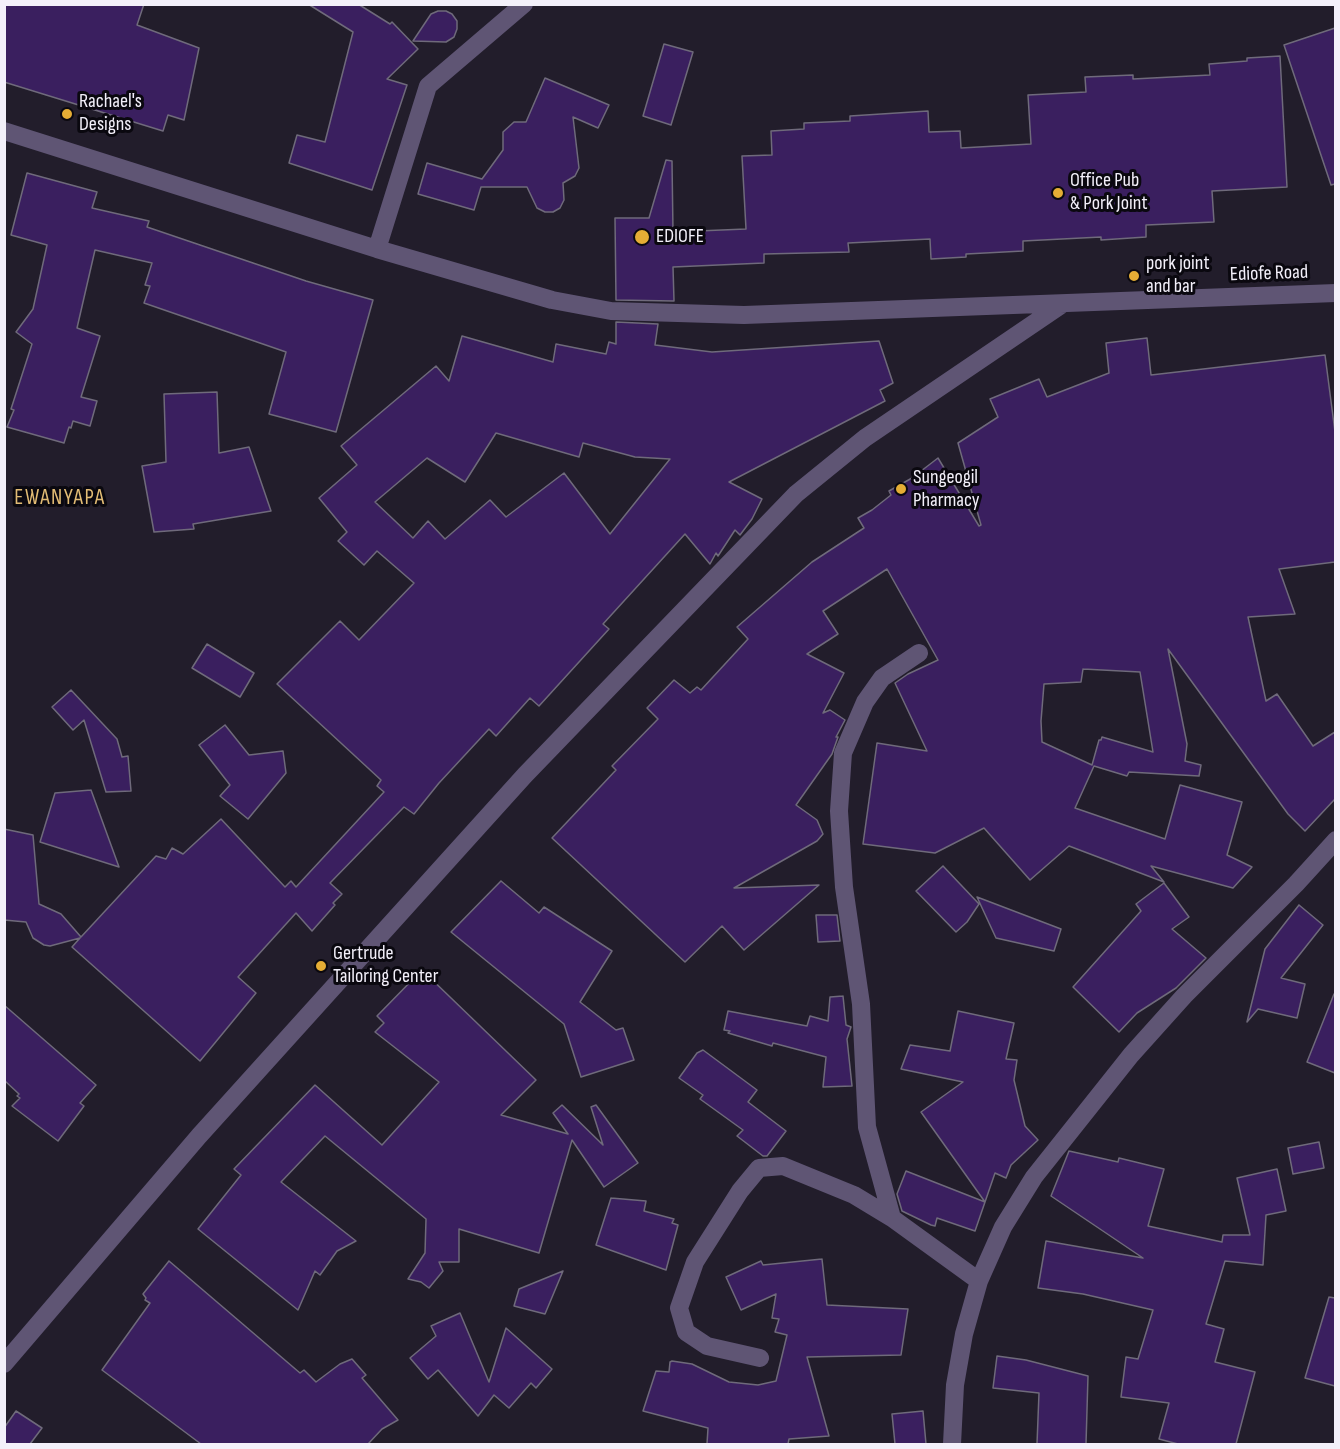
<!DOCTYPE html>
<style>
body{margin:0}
#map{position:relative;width:1340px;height:1449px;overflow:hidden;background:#221d2b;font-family:"Sofia Sans Condensed",sans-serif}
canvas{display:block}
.frame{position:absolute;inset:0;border:6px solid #f3f0fa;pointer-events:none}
</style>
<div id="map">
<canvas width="1340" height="1449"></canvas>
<div class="frame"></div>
</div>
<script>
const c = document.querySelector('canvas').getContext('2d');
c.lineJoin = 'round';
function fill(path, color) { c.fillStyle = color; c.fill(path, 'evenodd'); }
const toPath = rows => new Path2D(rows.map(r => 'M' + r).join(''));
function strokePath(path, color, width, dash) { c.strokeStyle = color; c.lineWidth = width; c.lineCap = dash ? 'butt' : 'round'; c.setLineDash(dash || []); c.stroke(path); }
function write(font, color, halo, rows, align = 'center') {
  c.font = font + ' "Sofia Sans Condensed",sans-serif'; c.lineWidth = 6; c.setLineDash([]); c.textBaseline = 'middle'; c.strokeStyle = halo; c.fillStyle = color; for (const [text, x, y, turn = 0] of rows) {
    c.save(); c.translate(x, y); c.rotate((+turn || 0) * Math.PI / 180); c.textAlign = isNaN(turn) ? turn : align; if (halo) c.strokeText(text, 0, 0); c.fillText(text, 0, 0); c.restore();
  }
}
const building = toPath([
 [4,4,144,4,137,25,199,48,184,120,168,115,163,131,4,82,4,4],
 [308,4,358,4,390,24,392,22,418,49,387,79,407,85,372,190,289,163,297,135,325,142,353,32,308,4],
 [438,11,446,11,452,14,457,21,457,29,454,37,446,42,413,41,431,14,438,11],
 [1335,28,1335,184,1331,185,1284,45,1335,28],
 [664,44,693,52,671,125,643,116,664,44],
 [1280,56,1287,187,1212,191,1214,222,1146,225,1146,237,1101,240,1101,237,1023,241,1023,251,966,254,966,257,931,259,930,239,848,243,849,252,764,254,764,263,673,267,674,301,616,300,615,218,649,218,666,160,672,161,673,232,746,229,742,156,772,155,771,131,804,129,804,123,850,121,850,116,928,111,929,132,960,131,961,148,1031,144,1028,95,1086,92,1085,77,1133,75,1133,79,1210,75,1209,64,1247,61,1247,58,1280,56],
 [545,78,609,105,598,128,573,117,579,168,575,176,563,183,564,200,560,208,553,212,545,212,537,208,527,187,481,187,474,210,418,194,427,163,482,179,503,150,503,132,514,122,526,122,545,78],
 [27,173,97,192,92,208,149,221,147,227,306,281,373,300,336,432,269,414,286,352,144,303,150,286,145,285,152,263,95,250,77,328,100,336,81,397,97,401,90,426,73,421,71,428,69,427,64,443,7,427,14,410,11,409,32,344,16,332,33,309,47,245,11,235,27,173],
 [616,322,658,324,655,345,712,352,879,341,893,383,880,390,885,401,729,482,762,499,752,519,740,535,735,530,718,556,716,553,710,564,685,534,603,624,609,629,539,706,530,698,496,736,489,729,439,783,414,814,404,807,330,883,342,894,333,903,335,905,312,931,296,913,238,977,256,993,200,1061,72,947,80,938,50,946,44,945,33,938,26,922,4,920,4,829,33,835,39,904,61,914,81,937,156,856,166,859,172,848,183,854,221,819,285,887,291,881,296,887,384,792,377,786,381,780,277,684,340,621,359,640,414,583,377,551,364,565,338,541,347,532,319,498,357,465,341,446,436,366,449,381,462,336,553,362,556,344,606,354,609,342,616,344,616,322],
 [496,433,579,457,583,443,635,457,670,459,610,534,564,473,506,517,490,500,445,539,428,521,413,538,375,502,427,458,465,482,496,433],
 [1147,338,1151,375,1325,355,1335,432,1335,562,1279,569,1295,614,1248,617,1266,701,1277,694,1313,746,1335,732,1335,799,1305,831,1288,814,1168,649,1187,744,1185,761,1201,765,1199,776,1129,772,1127,776,1094,766,1075,808,1165,839,1180,785,1242,802,1227,855,1252,867,1233,888,1151,866,1164,882,1069,846,1030,880,984,828,935,853,863,844,877,743,927,751,895,683,908,674,938,660,887,569,823,611,838,634,807,654,844,673,823,713,830,710,845,720,836,737,838,737,832,754,796,805,817,820,823,834,817,841,734,888,819,885,744,950,722,926,685,962,552,838,616,770,612,766,658,719,647,708,674,680,690,693,697,687,701,690,748,639,737,627,812,562,864,528,858,518,872,510,891,495,889,491,912,478,938,458,979,526,981,525,958,443,998,417,990,399,1039,379,1047,397,1109,373,1106,343,1147,338],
 [1083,669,1140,672,1153,752,1102,737,1101,740,1099,740,1092,765,1042,742,1041,721,1044,684,1081,682,1083,669],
 [217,392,219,453,249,447,271,511,193,524,194,529,154,532,142,466,166,462,164,394,217,392],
 [207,644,254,673,240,697,192,668,207,644],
 [71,690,117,739,122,757,128,756,131,791,106,792,84,720,73,730,52,707,71,690],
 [225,725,249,755,283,751,286,773,248,819,220,796,230,785,199,745,225,725],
 [91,790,119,867,40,842,55,793,91,790],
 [943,866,979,904,967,922,956,932,916,891,943,866],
 [501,881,539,913,544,907,612,951,580,1002,616,1030,623,1028,634,1060,581,1077,564,1024,451,932,501,881],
 [1164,883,1189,917,1172,929,1206,958,1176,988,1137,1013,1119,1032,1073,987,1141,911,1136,904,1164,883],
 [977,897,1061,929,1054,951,996,938,977,897],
 [1299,905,1323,925,1281,978,1305,984,1297,1018,1258,1009,1247,1022,1265,949,1299,905],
 [816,915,837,915,840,941,818,942,816,915],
 [422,970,536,1080,501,1115,568,1134,553,1113,562,1105,603,1145,591,1107,596,1105,638,1163,604,1187,572,1140,539,1253,459,1229,459,1262,439,1262,443,1271,429,1288,421,1282,408,1279,425,1253,426,1219,325,1136,281,1182,356,1241,337,1251,320,1275,315,1271,298,1310,198,1229,241,1175,234,1169,315,1085,382,1145,439,1082,375,1032,384,1023,377,1016,422,970],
 [1334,994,1335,994,1335,1073,1307,1062,1334,994],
 [843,996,846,1025,851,1027,847,1039,852,1086,823,1087,826,1057,773,1043,772,1046,728,1033,730,1031,724,1030,728,1011,807,1026,810,1016,828,1021,830,997,843,996],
 [4,1005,96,1085,80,1103,84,1106,58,1141,12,1106,20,1098,17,1096,19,1094,4,1080,4,1005],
 [958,1011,1014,1023,1006,1059,1017,1060,1014,1080,1025,1126,1038,1140,1011,1165,1006,1178,995,1173,985,1202,921,1112,963,1082,901,1069,910,1045,950,1051,958,1011],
 [703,1050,757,1090,748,1102,786,1131,767,1156,763,1156,737,1136,743,1130,700,1099,703,1095,679,1078,697,1053,703,1050],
 [1319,1142,1324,1168,1293,1174,1288,1148,1319,1142],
 [1069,1151,1118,1162,1119,1158,1164,1169,1148,1226,1222,1242,1223,1235,1250,1235,1237,1178,1277,1169,1286,1211,1266,1215,1263,1265,1225,1261,1206,1324,1224,1329,1215,1362,1255,1372,1236,1444,1178,1444,1159,1439,1169,1403,1121,1397,1126,1357,1138,1359,1153,1310,1083,1294,1038,1288,1046,1241,1143,1258,1051,1196,1069,1151],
 [906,1171,985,1202,975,1231,937,1218,935,1226,931,1225,902,1211,897,1194,906,1171],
 [611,1198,646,1201,644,1211,674,1219,672,1223,678,1225,666,1270,596,1245,611,1198],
 [822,1259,827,1305,908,1309,901,1355,807,1357,829,1436,789,1439,788,1444,707,1444,708,1428,643,1411,656,1371,669,1372,670,1362,672,1361,692,1364,729,1382,758,1385,776,1381,787,1335,775,1332,779,1319,772,1318,776,1294,741,1310,726,1277,761,1261,763,1265,822,1259],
 [169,1261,300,1373,304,1370,316,1382,340,1364,352,1359,366,1375,362,1378,398,1420,382,1429,368,1444,201,1444,102,1370,150,1303,145,1300,146,1298,143,1294,169,1261],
 [563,1271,545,1314,514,1306,519,1289,563,1271],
 [1329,1297,1335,1298,1335,1386,1305,1378,1329,1297],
 [460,1313,489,1382,506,1328,552,1369,536,1388,531,1383,509,1408,494,1395,478,1416,438,1370,428,1379,410,1358,436,1336,431,1326,460,1313],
 [997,1356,1026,1360,1088,1376,1086,1444,1037,1444,1039,1393,993,1388,997,1356],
 [16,1411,42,1428,30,1444,4,1444,4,1428,16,1411],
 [923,1411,926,1444,895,1444,892,1414,923,1411]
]);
fill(building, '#3a1f5f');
strokePath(building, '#6f6a7b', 1.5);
strokePath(toPath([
 [4,131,377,249,552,300,611,311,744,315,1336,293],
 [377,249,428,86,524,4],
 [892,1218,867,1127,861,1004,844,887,839,811,843,753,865,702,882,678,919,653],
 [760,1358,707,1346,686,1332,679,1308,695,1262,740,1191,759,1168,783,1166,854,1195,892,1218,979,1281],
 [4,1364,199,1136,525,775,796,494,865,438,1061,305],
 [952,1444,955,1385,964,1334,979,1281,1003,1227,1034,1177,1131,1055,1184,996,1296,884,1336,840]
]), '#5f5574', 18);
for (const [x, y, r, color] of [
 [67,114,6,"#e5ad35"],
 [1058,193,6,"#e5ad35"],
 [642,237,8,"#e5ad35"],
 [1134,276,6,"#e5ad35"],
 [901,489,6,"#e5ad35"],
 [321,966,6,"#e5ad35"]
]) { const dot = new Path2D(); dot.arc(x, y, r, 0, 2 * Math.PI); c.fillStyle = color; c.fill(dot); strokePath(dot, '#0a080f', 2); }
write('20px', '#f3f0fa', '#0a080f', [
 ["Rachael's",79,102],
 ["Designs",79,125],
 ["Office Pub",1070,181],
 ["& Pork Joint",1070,204],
 ["EDIOFE",656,237],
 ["pork joint",1146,264],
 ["and bar",1146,287],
 ["Sungeogil",913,478],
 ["Pharmacy",913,501],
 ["Gertrude",333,954],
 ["Tailoring Center",333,977]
], 'left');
write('20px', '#f3f0fa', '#0a080f', [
 ["Ediofe Road",1269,274,-2]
]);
c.letterSpacing = '1.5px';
write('22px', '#e2bc75', '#0a080f', [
 ["EWANYAPA",60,498]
]);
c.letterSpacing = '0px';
</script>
